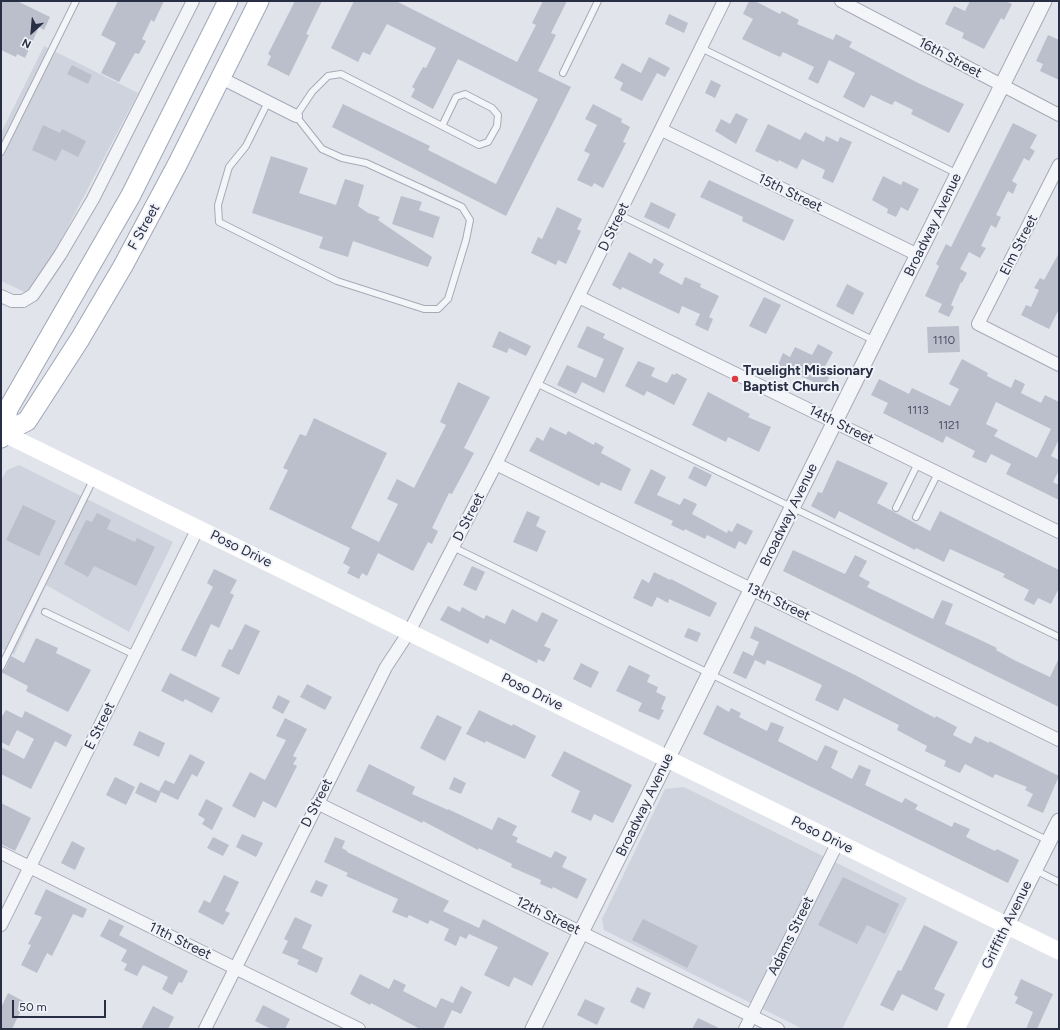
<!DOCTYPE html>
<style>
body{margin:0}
#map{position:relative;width:1060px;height:1030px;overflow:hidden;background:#e1e4eb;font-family:Figtree,sans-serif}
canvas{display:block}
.frame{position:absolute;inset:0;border:2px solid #282f45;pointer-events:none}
.north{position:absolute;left:12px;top:12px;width:40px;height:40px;-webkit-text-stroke:3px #f1f3f8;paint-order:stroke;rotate:206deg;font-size:11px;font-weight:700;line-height:16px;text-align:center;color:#282f45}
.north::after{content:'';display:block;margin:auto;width:14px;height:18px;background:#282f45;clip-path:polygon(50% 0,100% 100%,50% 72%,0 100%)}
.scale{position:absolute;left:12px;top:1000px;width:94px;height:18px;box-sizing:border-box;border:2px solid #282f45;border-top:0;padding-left:5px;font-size:12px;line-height:14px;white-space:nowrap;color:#282f45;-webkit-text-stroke:3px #f1f3f8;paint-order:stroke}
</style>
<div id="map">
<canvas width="1060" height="1030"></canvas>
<div class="frame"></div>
<div class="north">N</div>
<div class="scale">50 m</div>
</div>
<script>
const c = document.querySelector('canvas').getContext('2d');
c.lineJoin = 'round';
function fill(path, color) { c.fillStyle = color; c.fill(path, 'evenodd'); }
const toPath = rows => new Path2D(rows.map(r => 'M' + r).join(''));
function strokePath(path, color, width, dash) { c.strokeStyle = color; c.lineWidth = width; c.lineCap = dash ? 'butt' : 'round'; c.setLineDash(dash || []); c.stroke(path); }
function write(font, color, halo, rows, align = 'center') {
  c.font = font + ' Figtree,sans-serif'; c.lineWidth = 4; c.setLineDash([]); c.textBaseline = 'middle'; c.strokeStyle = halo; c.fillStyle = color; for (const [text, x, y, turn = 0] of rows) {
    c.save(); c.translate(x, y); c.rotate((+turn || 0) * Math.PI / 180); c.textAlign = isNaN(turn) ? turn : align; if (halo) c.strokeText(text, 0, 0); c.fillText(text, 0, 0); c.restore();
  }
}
fill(toPath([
 [44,46,138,93,41,278,27,293,1,281,1,133],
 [19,465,173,542,129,632,46,585,14,655,1,648,1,480,7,470],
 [684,787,907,898,842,1029,803,1029,604,930,602,919,665,789]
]), '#cfd3dd');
fill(toPath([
 [1,1,17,1,50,17,44,30,39,27,25,58,17,54,16,57,1,50],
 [118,1,164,1,154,22,151,20,142,39,146,41,139,54,135,53,119,82,101,73,116,43,101,35],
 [295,1,322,1,306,34,309,35,289,76,267,65,271,56,268,54],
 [354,1,396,1,517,62,536,25,532,23,543,1,567,1,551,33,556,35,538,71,571,87,506,216,332,127,343,104,430,146,428,150,496,184,538,99,458,59,433,109,411,97,415,89,412,87,423,67,426,68,436,48,387,24,370,55,363,52,358,62,331,48],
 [749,1,755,1,780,14,782,11,799,20,797,24,833,40,836,34,852,42,849,47,918,83,964,104,949,133,911,114,913,110,895,101,892,105,871,95,864,108,843,97,855,73,829,60,818,84,808,79,814,67,783,52,780,57,742,39,753,19,743,14],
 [970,1,1006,1,1012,4,1004,20,1001,18,984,49,962,38,964,33,945,24,954,6,965,11],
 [669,14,688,23,684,33,665,24],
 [1048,35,1059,40,1059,80,1040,71,1043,64,1036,61],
 [649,57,670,68,665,77,657,73,642,101,620,90,623,83,614,78,622,63,641,73],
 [72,65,92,75,88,84,67,74],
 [711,80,721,85,715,98,705,93],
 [593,104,622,119,621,122,630,127,623,142,626,143,603,188,594,183,592,187,577,180,590,154,584,151,597,125,585,119],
 [736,113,748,119,736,144,715,131,721,119,730,124],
 [1013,123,1037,135,1030,148,1035,151,1029,161,1024,158,1012,181,1017,184,1013,194,1008,191,996,215,1001,217,996,228,991,225,981,246,986,248,980,258,969,252,960,269,967,273,962,283,961,282,951,305,954,307,949,317,938,312,942,304,925,296,939,266,936,264,946,244,951,247],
 [768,124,800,140,805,132,824,142,826,136,838,142,840,137,852,142,833,183,822,178,825,170,802,159,797,169,779,160,778,162,755,151],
 [43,125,60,133,62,129,86,141,78,157,62,149,56,161,32,150],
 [271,156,308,168,299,193,336,205,345,179,364,185,358,206,368,213,380,217,378,220,432,257,428,267,353,241,348,257,319,248,323,237,252,213],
 [883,176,901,185,903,181,919,189,908,211,901,207,896,217,887,213,888,209,872,200],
 [709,180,794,220,784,241,742,221,743,217,700,197],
 [401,196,422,202,419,210,440,217,433,238,392,224],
 [651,202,676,214,669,229,644,217],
 [557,207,582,219,577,229,581,231,566,264,558,260,556,265,531,253,538,237,542,239],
 [629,252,651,264,654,258,664,264,659,273,682,285,685,277,701,284,700,287,719,296,709,317,713,319,708,331,695,325,700,314,682,306,679,314,622,287,621,290,612,285],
 [1059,253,1059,309,1049,329,1021,315,1026,305,1031,307,1039,290,1034,288,1040,278,1044,280],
 [847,284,864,293,853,315,836,306],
 [764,297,781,305,766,334,749,326],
 [587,326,605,334,603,338,624,348,604,393,582,382,576,394,557,385,567,365,596,378,604,359,577,347],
 [959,326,960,352,928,353,927,327],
 [499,331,531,346,526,356,509,348,507,353,492,347],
 [818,344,833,352,823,370,831,374,824,387,778,365,783,353,790,357,795,347,812,355],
 [962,359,988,373,987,376,1011,388,1015,379,1025,384,1021,393,1041,403,1045,395,1059,402,1059,439,1051,456,1059,460,1059,470,1053,482,1059,485,1059,500,1006,474,1011,464,991,454,986,463,972,457,975,451,946,436,943,443,883,413,888,403,871,395,879,379,909,394,912,388,950,406,959,389,949,384],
 [996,402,1051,429,1037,458,994,436,998,430,986,424],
 [638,361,655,368,651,376,667,383,672,374,675,375,676,373,687,379,674,405,647,391,644,396,625,386],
 [458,382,490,397,464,448,474,453,452,494,449,493,432,528,438,531,432,544,428,542,413,571,378,553,367,576,362,573,359,579,347,573,350,567,343,563,350,548,269,509,288,470,283,468,300,434,306,436,314,418,387,453,351,528,379,542,398,504,387,499,397,479,414,488,446,425,440,422],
 [708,392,750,414,748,417,771,427,759,452,728,437,726,442,692,425],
 [550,427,566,435,568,431,594,445,595,442,604,447,601,453,631,469,621,491,601,482,599,486,529,451,537,437,543,441],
 [837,460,888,483,877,503,930,531,940,511,1059,570,1059,588,1051,604,1038,598,1034,605,1024,600,1029,590,1003,577,1005,574,950,549,944,562,916,548,915,550,839,511,835,519,811,506,818,492,822,493],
 [694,466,712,475,706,487,688,478],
 [651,469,666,477,657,495,680,505,684,498,697,504,692,514,727,533,728,530,732,532,737,523,753,531,746,545,739,541,735,549,707,535,705,539,685,529,684,531,671,525,673,521,634,503],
 [23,505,56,521,39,556,6,540],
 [527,511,540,517,536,526,546,531,537,552,513,542],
 [97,513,111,520,107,529,135,542,137,538,155,547,136,586,94,566,88,577,64,564,86,520,92,522],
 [793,550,845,574,855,555,867,561,859,576,870,582,867,587,933,619,942,600,953,604,945,624,974,637,997,648,996,650,1014,660,1050,677,1059,658,1059,707,783,571],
 [472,566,485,572,476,591,463,585],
 [214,569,237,580,230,593,234,595,219,628,211,624,196,657,181,650,213,587,207,583],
 [654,572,670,580,671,579,717,603,710,617,669,599,668,603,657,597,652,607,633,598,642,579,649,583],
 [448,606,460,612,462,607,484,619,486,615,505,624,512,609,537,622,542,612,558,620,544,646,551,649,544,662,538,659,537,663,490,639,488,644,440,620],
 [245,624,260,631,239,675,221,666,229,649,232,650],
 [755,626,855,675,935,718,936,716,957,727,953,735,971,744,975,736,989,743,989,741,1059,776,1043,813,1027,806,1033,794,1025,790,1027,787,995,774,993,778,965,764,960,773,944,766,946,761,925,751,927,746,897,730,899,725,844,698,838,711,815,700,822,685,792,671,767,660,765,665,755,660,746,679,733,673,743,651,753,656,759,642,750,638],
 [688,628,701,633,697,642,684,637],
 [36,638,58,648,56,653,91,670,68,712,26,691,28,686,1,672,5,669,11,656,24,663],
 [581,663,599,672,591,688,573,679],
 [629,665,650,675,647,682,658,687,656,692,666,697,661,709,664,710,659,720,638,711,642,703,616,691],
 [170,673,220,698,212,713,185,699,183,702,161,691],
 [307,684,332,697,325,710,300,697],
 [278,695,290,701,283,714,272,708],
 [717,705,729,712,731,708,741,713,739,717,767,731,771,722,784,727,778,741,817,761,825,745,838,751,831,768,852,779,859,765,871,770,865,785,902,803,905,798,918,805,915,809,952,827,954,822,970,829,966,837,995,851,997,849,1019,860,1008,883,703,734],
 [6,710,22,718,25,711,72,735,66,747,55,741,31,789,1,774,1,747,24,759,34,739,17,730,9,746,1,742,1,718],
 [479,710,512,726,513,724,536,736,525,759,486,741,485,743,466,734],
 [437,715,462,727,445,761,420,748],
 [285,718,307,729,293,756,297,758,293,764,297,766,276,808,263,801,255,818,232,806,250,772,265,780,286,740,276,736],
 [139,731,165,743,159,757,133,745],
 [564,751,632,785,613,823,594,814,591,821,571,812,580,791,551,776],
 [190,754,205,762,197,777,192,774,178,800,159,791,165,780,174,784],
 [369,764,415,787,412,794,448,810,448,809,492,830,498,817,517,826,512,835,518,838,516,842,551,858,555,851,567,857,562,867,587,879,577,899,553,887,552,889,540,884,541,880,511,867,512,864,479,848,478,850,423,821,422,823,408,816,356,791],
 [115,777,135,787,126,805,106,795],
 [454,777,466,783,461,794,449,789],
 [140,782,161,792,156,803,135,793],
 [206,799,223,808,212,830,202,824,205,819,198,815],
 [1,803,31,818,15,851,1,844],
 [242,834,263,843,256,857,236,847],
 [213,837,229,845,223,856,207,848],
 [335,837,345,841,342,848,347,851,347,852,449,901,443,911,479,928,483,919,549,953,532,986,514,977,509,987,484,975,498,947,469,934,466,939,460,936,456,946,444,940,449,929,430,920,428,924,409,915,407,918,392,912,398,899,346,876,348,873,324,862],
 [72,841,85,848,75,870,61,863],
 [224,875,239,882,225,911,230,913,223,925,198,912,204,900,210,903],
 [843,877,899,904,885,934,867,925,857,944,818,925],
 [316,880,328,885,322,897,310,892],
 [46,889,87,909,83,918,73,914,52,956,47,953,37,973,21,965,31,945,28,944,42,917,34,914],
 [295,917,312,925,302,948,323,958,317,973,297,964,299,960,282,953,288,941,284,939],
 [109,919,124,926,119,935,188,971,182,983,179,982,172,995,162,989,168,977,143,965,137,976,124,970,127,964,121,961,127,950,100,936],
 [643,919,698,946,687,968,632,940],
 [924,925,958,942,934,989,945,994,937,1011,902,994,893,1011,880,1005,898,970,901,971],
 [360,974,389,989,394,979,406,985,403,991,436,1008,441,998,453,1003,461,986,472,992,461,1014,452,1010,443,1029,420,1029,371,1003,370,1005,350,994],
 [1021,979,1053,994,1037,1029,1026,1029,1033,1012,1015,1003,1018,997,1014,995],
 [637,987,651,993,644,1009,630,1002],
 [8,993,25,1002,12,1029,1,1029,1,1008],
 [585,999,605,1008,597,1025,577,1015],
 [263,1005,290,1019,285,1029,271,1029,255,1021],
 [153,1006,174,1017,168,1029,141,1029],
 [698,1018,721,1029,692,1029]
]), '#bbbfcc');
const service = toPath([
 [701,48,958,174],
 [563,73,598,1],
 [268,102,246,146,229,167,218,205,219,222,337,281,424,309,438,309,448,299,466,240,470,220,462,207,366,163,342,158,322,149,296,116,312,92,328,76,341,74,442,126,479,145,488,142,497,126,498,115,492,108,465,94,456,97,442,126],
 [1,152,76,1],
 [620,215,875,341],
 [536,383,1059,637],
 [896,508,918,463],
 [916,517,938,473],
 [453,547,1049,841],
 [45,612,135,655],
 [1,667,94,478],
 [1035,870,1059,882]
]);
const minor = toPath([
 [841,1,1059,115],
 [221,78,296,116],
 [662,130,918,255],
 [1059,165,978,324,1059,365],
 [1,296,12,301,23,301,33,295,60,255,93,199,193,1],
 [579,297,1059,532],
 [496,464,1059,740],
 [317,803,778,1029],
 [1,853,359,1029],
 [1,925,198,528],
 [205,1029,386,667,409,632,496,464,724,1],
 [745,1029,838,842]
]);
const tertiary = toPath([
 [1007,925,1059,821],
 [533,1029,1044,1]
]);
const primary = toPath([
 [4,433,27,421,80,339,123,266,177,165,259,1],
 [1,438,4,433,8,409,131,195,228,1]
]);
strokePath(service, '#a6aab6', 8);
strokePath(minor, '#a6aab6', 14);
strokePath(tertiary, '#a6aab6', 17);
strokePath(primary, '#9fa6b8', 21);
strokePath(service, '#f4f5f9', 6);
strokePath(minor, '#f4f5f9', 12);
strokePath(tertiary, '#f4f5f9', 15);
strokePath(toPath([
 [1,432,1059,951],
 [956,1029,1007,925]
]), '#fff', 17);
strokePath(primary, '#fff', 19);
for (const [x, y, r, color] of [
 [735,379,4,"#db3b41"]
]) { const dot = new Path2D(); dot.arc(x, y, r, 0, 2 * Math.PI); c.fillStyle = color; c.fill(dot); strokePath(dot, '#f1f3f8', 1.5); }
write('12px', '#4d5367', null, [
 ["1110",944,340],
 ["1113",918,410],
 ["1121",949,425]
]);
write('14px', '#282f45', '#f1f3f8', [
 ["16th Street",950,58,28],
 ["15th Street",790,193,26],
 ["Broadway Avenue",933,225,-64],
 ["F Street",144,227,-61],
 ["D Street",614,227,-64],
 ["Elm Street",1019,245,-63],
 ["14th Street",841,425,26],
 ["Broadway Avenue",789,515,-64],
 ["D Street",469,517,-63],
 ["Poso Drive",241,549,26],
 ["13th Street",778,602,26],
 ["Poso Drive",532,692,26],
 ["E Street",100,726,-64],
 ["D Street",317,803,-63],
 ["Broadway Avenue",645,805,-64],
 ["Poso Drive",822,835,26],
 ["12th Street",548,916,26],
 ["Griffith Avenue",1007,925,-64],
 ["Adams Street",791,936,-64],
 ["11th Street",180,941,26]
]);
write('bold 14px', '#282f45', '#f1f3f8', [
 ["Truelight Missionary",743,371],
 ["Baptist Church",743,387]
], 'left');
</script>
